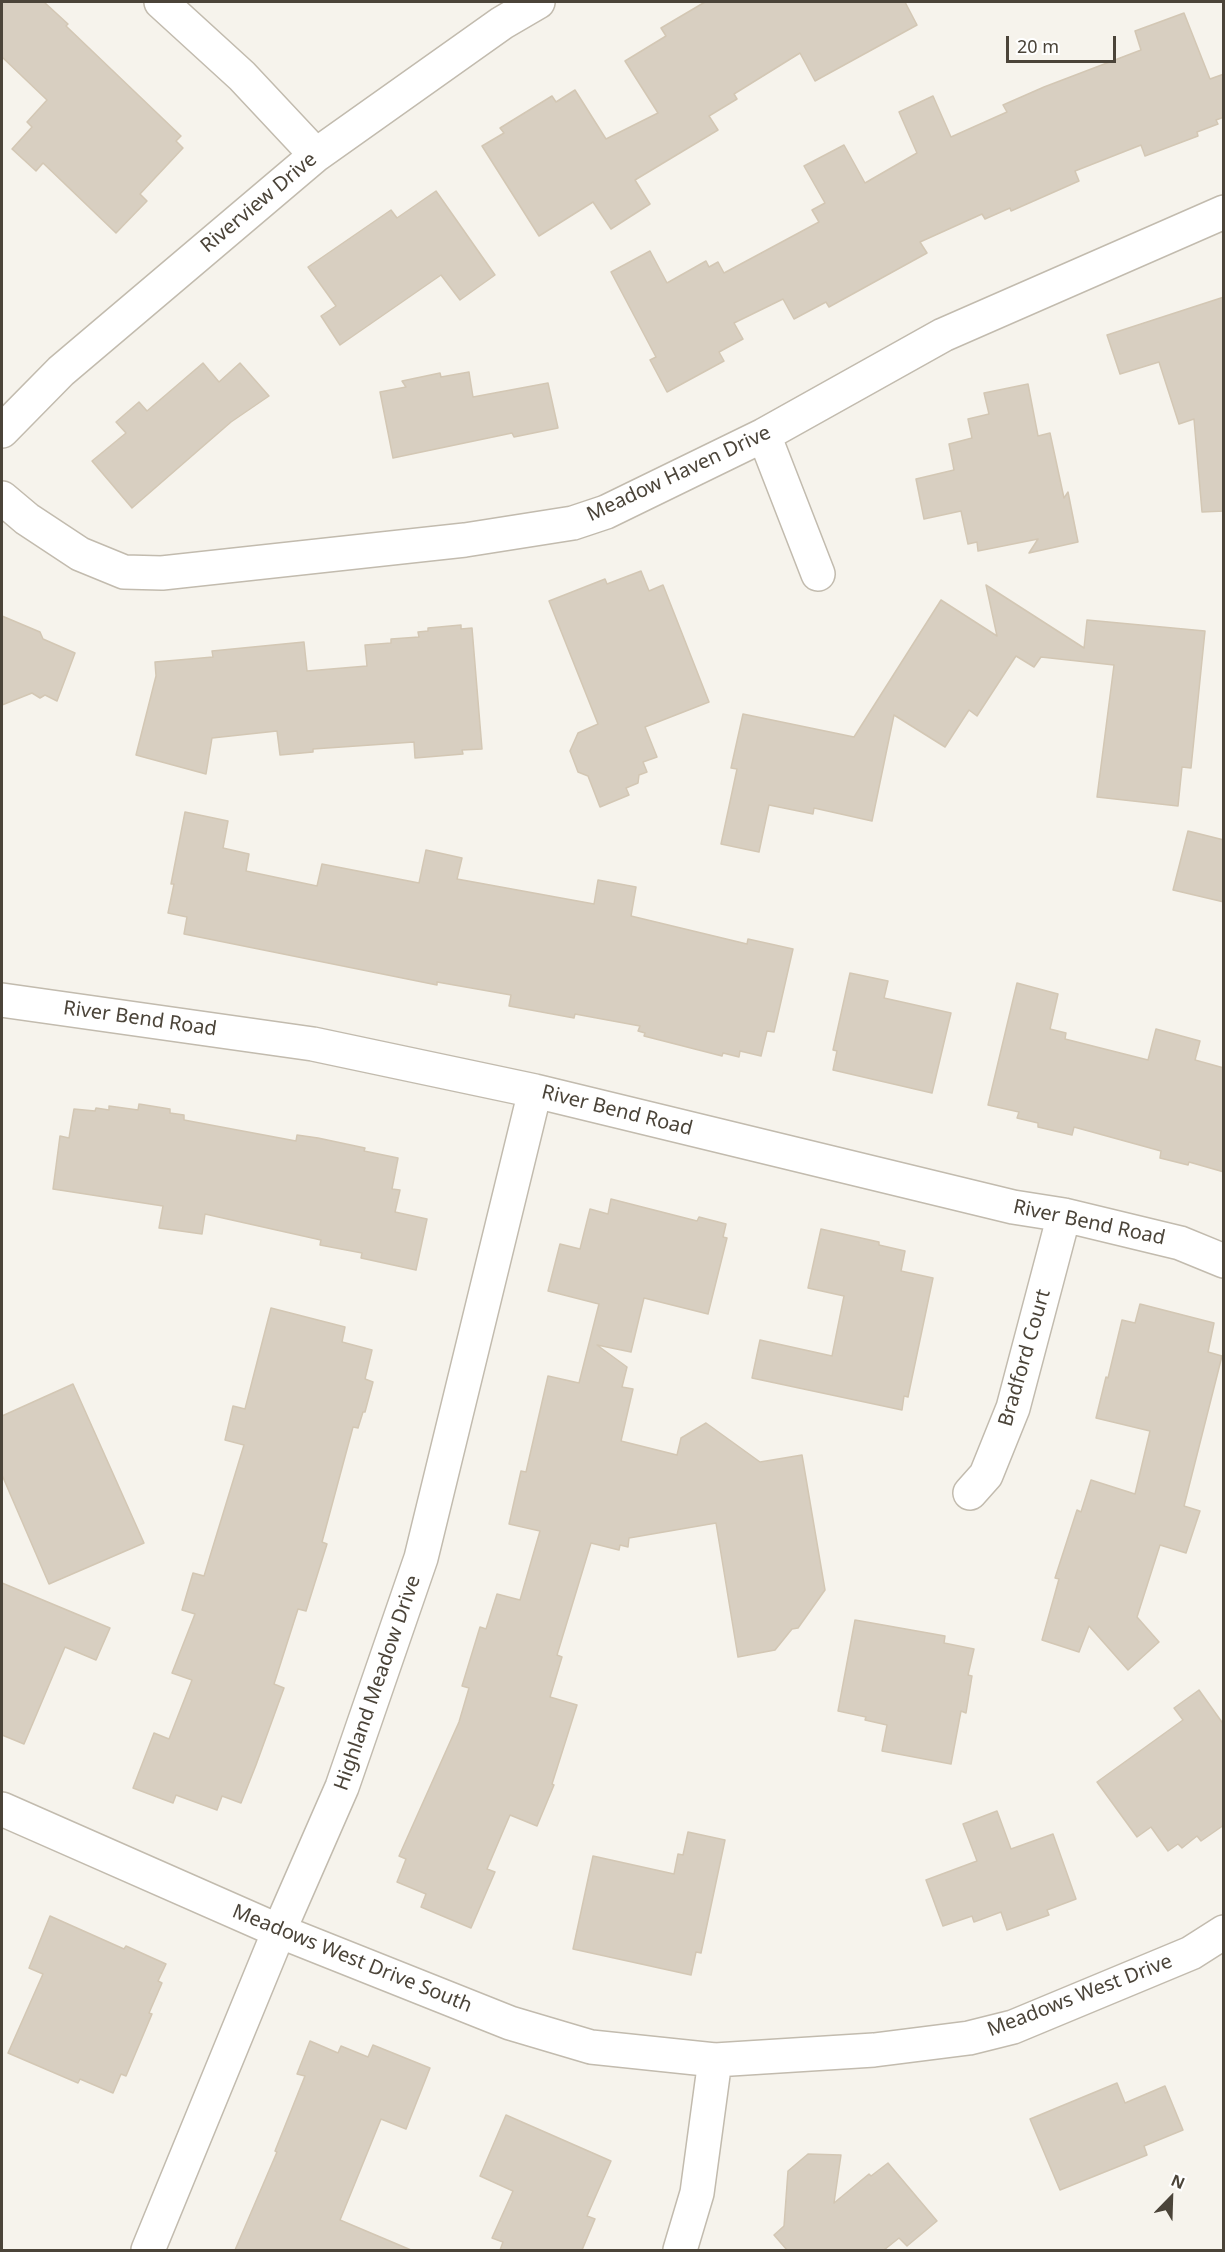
<!DOCTYPE html>
<style>
body{margin:0}
#map{position:relative;width:1225px;height:2252px;overflow:hidden;background:#f6f3ec;font-family:"Noto Sans",sans-serif}
canvas{display:block}
.frame{position:absolute;inset:0;border:3px solid #4b4439;pointer-events:none}
.north{position:absolute;left:1141px;top:2168px;width:60px;height:60px;-webkit-text-stroke:4px #fff;paint-order:stroke;rotate:23deg;font-size:16px;font-weight:700;line-height:24px;text-align:center;color:#4b4439}
.north::after{content:'';display:block;margin:auto;width:21px;height:27px;background:#4b4439;clip-path:polygon(50% 0,100% 100%,50% 72%,0 100%)}
.scale{position:absolute;left:1006px;top:36px;width:110px;height:27px;box-sizing:border-box;border:3px solid #4b4439;border-top:0;padding-left:8px;font-size:18px;line-height:21px;white-space:nowrap;color:#4b4439;-webkit-text-stroke:4px #fff;paint-order:stroke}
</style>
<div id="map">
<canvas width="1225" height="2252"></canvas>
<div class="frame"></div>
<div class="north">N</div>
<div class="scale">20 m</div>
</div>
<script>
const c = document.querySelector('canvas').getContext('2d');
c.lineJoin = 'round';
function fill(path, color) { c.fillStyle = color; c.fill(path, 'evenodd'); }
const toPath = rows => new Path2D(rows.map(r => 'M' + r).join(''));
function strokePath(path, color, width, dash) { c.strokeStyle = color; c.lineWidth = width; c.lineCap = dash ? 'butt' : 'round'; c.setLineDash(dash || []); c.stroke(path); }
function write(font, color, halo, rows, align = 'center') {
  c.font = font + ' "Noto Sans",sans-serif'; c.lineWidth = 5; c.setLineDash([]); c.textBaseline = 'middle'; c.strokeStyle = halo; c.fillStyle = color; for (const [text, x, y, turn = 0] of rows) {
    c.save(); c.translate(x, y); c.rotate((+turn || 0) * Math.PI / 180); c.textAlign = isNaN(turn) ? turn : align; if (halo) c.strokeText(text, 0, 0); c.fillText(text, 0, 0); c.restore();
  }
}
const building = toPath([
 [2,2,44,2,68,24,66,26,181,136,176,141,183,148,140,194,147,201,116,233,43,163,36,171,12,149,32,127,27,122,47,100,2,57,2,2],
 [705,2,905,2,917,25,815,81,800,53,734,94,737,99,709,116,718,130,635,180,650,204,611,229,593,202,539,236,482,146,504,133,500,128,552,96,556,102,575,90,606,139,658,113,625,61,666,36,661,28,705,2],
 [1184,13,1210,79,1224,74,1224,117,1216,120,1218,124,1197,132,1198,136,1145,156,1141,145,1075,171,1079,181,1011,211,1010,208,985,219,982,214,920,242,927,253,829,307,826,302,794,319,783,299,734,323,743,339,719,352,724,361,667,392,650,360,656,357,611,272,650,251,667,283,706,261,709,267,718,262,724,273,819,222,812,210,825,203,804,166,844,145,865,183,917,153,899,112,933,96,951,137,1007,112,1003,105,1044,87,1141,50,1135,31,1184,13],
 [436,191,495,275,460,300,441,275,340,345,321,316,336,306,308,267,391,210,397,218,436,191],
 [1224,297,1224,511,1202,512,1194,419,1179,424,1159,362,1120,374,1107,335,1224,297],
 [203,363,219,382,240,363,269,396,231,422,132,508,92,461,126,433,116,422,139,402,147,411,203,363],
 [469,372,473,397,548,383,558,428,514,437,512,433,393,458,380,392,406,387,402,381,440,373,441,377,469,372],
 [1028,384,1038,436,1050,433,1064,498,1068,492,1078,542,1029,553,1038,539,978,551,977,542,968,544,961,511,924,519,916,479,954,470,949,444,972,438,968,419,989,414,984,393,1028,384],
 [641,571,649,591,663,585,709,702,645,727,657,757,643,762,647,772,639,775,638,783,626,788,629,795,600,807,588,776,578,772,570,751,578,733,598,724,549,601,605,579,607,584,641,571],
 [986,585,1084,648,1087,620,1205,631,1191,768,1182,767,1178,806,1097,797,1114,665,1041,657,1034,667,1016,656,977,716,969,710,945,747,894,715,872,821,814,808,813,814,769,805,759,852,721,844,737,769,731,768,743,714,854,737,941,600,997,636,986,585],
 [2,616,40,632,43,639,75,653,57,701,45,695,40,698,32,693,2,705,2,616],
 [461,625,461,629,472,628,482,749,462,750,463,754,415,758,414,742,313,749,313,752,280,755,277,731,212,738,206,774,136,755,156,676,155,662,213,657,212,651,304,642,307,671,367,666,365,645,391,643,391,639,419,637,418,632,428,631,428,628,461,625],
 [185,812,228,821,223,848,249,854,246,871,317,886,322,864,419,883,426,850,462,858,457,879,594,904,598,880,636,887,631,916,747,944,748,939,793,949,774,1032,767,1031,761,1056,740,1051,739,1057,723,1053,722,1056,644,1036,645,1033,638,1031,640,1026,575,1014,574,1018,509,1006,511,995,437,982,437,985,184,934,187,917,168,913,174,884,171,884,185,812],
 [1188,831,1224,840,1224,902,1173,890,1188,831],
 [850,973,888,981,884,998,951,1013,932,1093,833,1070,837,1051,833,1050,850,973],
 [1017,983,1058,994,1050,1029,1066,1033,1065,1039,1148,1060,1156,1029,1200,1041,1195,1060,1224,1068,1224,1172,1189,1162,1188,1165,1160,1158,1161,1151,1074,1127,1072,1135,1038,1127,1038,1123,1017,1118,1019,1112,988,1105,1017,983],
 [139,1104,170,1109,170,1113,184,1115,184,1120,296,1141,297,1135,318,1138,365,1148,364,1151,398,1158,392,1189,400,1190,395,1212,427,1219,416,1270,361,1258,362,1253,320,1245,321,1240,205,1214,202,1234,159,1228,163,1206,53,1189,60,1136,69,1138,74,1109,95,1111,96,1108,109,1110,109,1106,138,1110,139,1104],
 [611,1199,697,1221,699,1217,726,1224,723,1237,727,1238,708,1314,644,1298,631,1352,597,1345,627,1367,622,1387,633,1389,621,1441,677,1455,681,1438,706,1423,760,1462,802,1455,825,1590,798,1628,792,1629,775,1650,738,1657,716,1523,629,1538,628,1547,620,1545,619,1550,591,1543,557,1655,562,1657,550,1697,577,1705,552,1784,554,1785,537,1826,510,1815,487,1869,495,1872,471,1928,421,1907,426,1894,397,1882,406,1859,399,1856,459,1722,469,1688,462,1686,480,1627,486,1629,497,1594,520,1600,540,1531,509,1524,521,1471,526,1472,548,1376,579,1383,599,1304,548,1291,560,1244,580,1249,590,1209,608,1214,611,1199],
 [821,1229,879,1242,879,1245,905,1251,901,1271,933,1278,908,1397,904,1396,902,1410,752,1378,760,1340,832,1356,844,1296,808,1288,821,1229],
 [1140,1304,1214,1323,1208,1352,1222,1356,1184,1506,1200,1511,1186,1553,1160,1545,1137,1617,1159,1642,1128,1670,1089,1626,1079,1652,1042,1640,1059,1579,1055,1578,1077,1510,1081,1512,1091,1480,1135,1494,1150,1431,1096,1418,1106,1377,1108,1378,1122,1320,1135,1323,1140,1304],
 [271,1308,345,1327,342,1342,372,1350,365,1379,373,1382,365,1412,363,1412,358,1428,353,1427,322,1542,327,1544,306,1611,298,1609,274,1684,284,1688,256,1765,241,1803,222,1796,217,1810,176,1795,173,1803,133,1788,154,1733,169,1739,192,1680,172,1673,195,1614,182,1610,193,1573,204,1576,244,1445,225,1440,233,1406,245,1409,271,1308],
 [73,1384,144,1543,49,1584,2,1475,2,1416,73,1384],
 [2,1583,110,1628,96,1660,65,1647,24,1744,2,1735,2,1583],
 [855,1620,945,1636,944,1643,974,1649,968,1675,972,1676,966,1713,961,1711,951,1764,882,1751,887,1725,865,1720,866,1717,838,1711,855,1620],
 [1199,1690,1224,1725,1224,1825,1201,1841,1197,1836,1182,1848,1178,1844,1168,1851,1151,1827,1137,1837,1097,1782,1183,1720,1174,1708,1199,1690],
 [997,1811,1011,1849,1053,1834,1076,1899,1047,1910,1049,1915,1007,1930,1001,1912,974,1922,972,1916,943,1926,926,1880,977,1861,963,1824,997,1811],
 [688,1832,725,1840,701,1953,696,1952,691,1975,573,1949,593,1856,674,1874,678,1854,683,1855,688,1832],
 [50,1916,124,1949,126,1946,166,1964,158,1981,162,1983,149,2013,152,2014,126,2076,121,2074,113,2093,80,2079,78,2083,8,2053,43,1974,29,1968,50,1916],
 [310,2041,338,2053,341,2046,368,2057,373,2045,430,2068,406,2129,381,2119,340,2220,411,2250,235,2250,277,2152,275,2151,305,2076,297,2074,310,2041],
 [1117,2083,1125,2103,1165,2086,1183,2130,1144,2146,1147,2155,1060,2190,1030,2119,1117,2083],
 [506,2115,611,2161,587,2216,595,2219,582,2250,500,2250,503,2242,492,2238,513,2191,480,2176,506,2115],
 [808,2154,841,2155,834,2203,869,2174,871,2176,888,2163,937,2221,907,2246,899,2238,884,2250,787,2250,774,2235,784,2226,788,2171,808,2154]
]);
fill(building, '#d8cfc1');
strokePath(building, '#d3c7b4', 1.5);
const street = toPath([
 [161,2,242,76,316,155],
 [2,431,61,371,316,155,502,23,538,2],
 [764,435,818,574],
 [2,498,27,519,80,554,124,572,162,573,465,540,573,523,606,512,764,435,943,335,1224,212],
 [2,1000,313,1044,535,1091,1013,1207,1064,1215,1180,1243,1224,1261],
 [970,1493,986,1475,1013,1408,1064,1215],
 [2,1809,279,1931,510,2023,591,2047,715,2060,874,2050,969,2038,1013,2027,1191,1953,1224,1932],
 [148,2250,279,1931,342,1787,421,1558,535,1091],
 [680,2250,697,2193,715,2060]
]);
strokePath(street, '#c2bbae', 36);
strokePath(street, '#fff', 33);
write('20px', '#4b4439', '#fff', [
 ["Riverview Drive",259,203,-40],
 ["Meadow Haven Drive",679,474,-25],
 ["River Bend Road",140,1019,8],
 ["River Bend Road",617,1111,14],
 ["River Bend Road",1089,1223,12],
 ["Bradford Court",1025,1358,-74],
 ["Highland Meadow Drive",378,1683,-71],
 ["Meadows West Drive South",352,1959,22],
 ["Meadows West Drive",1080,1996,-21]
]);
</script>
